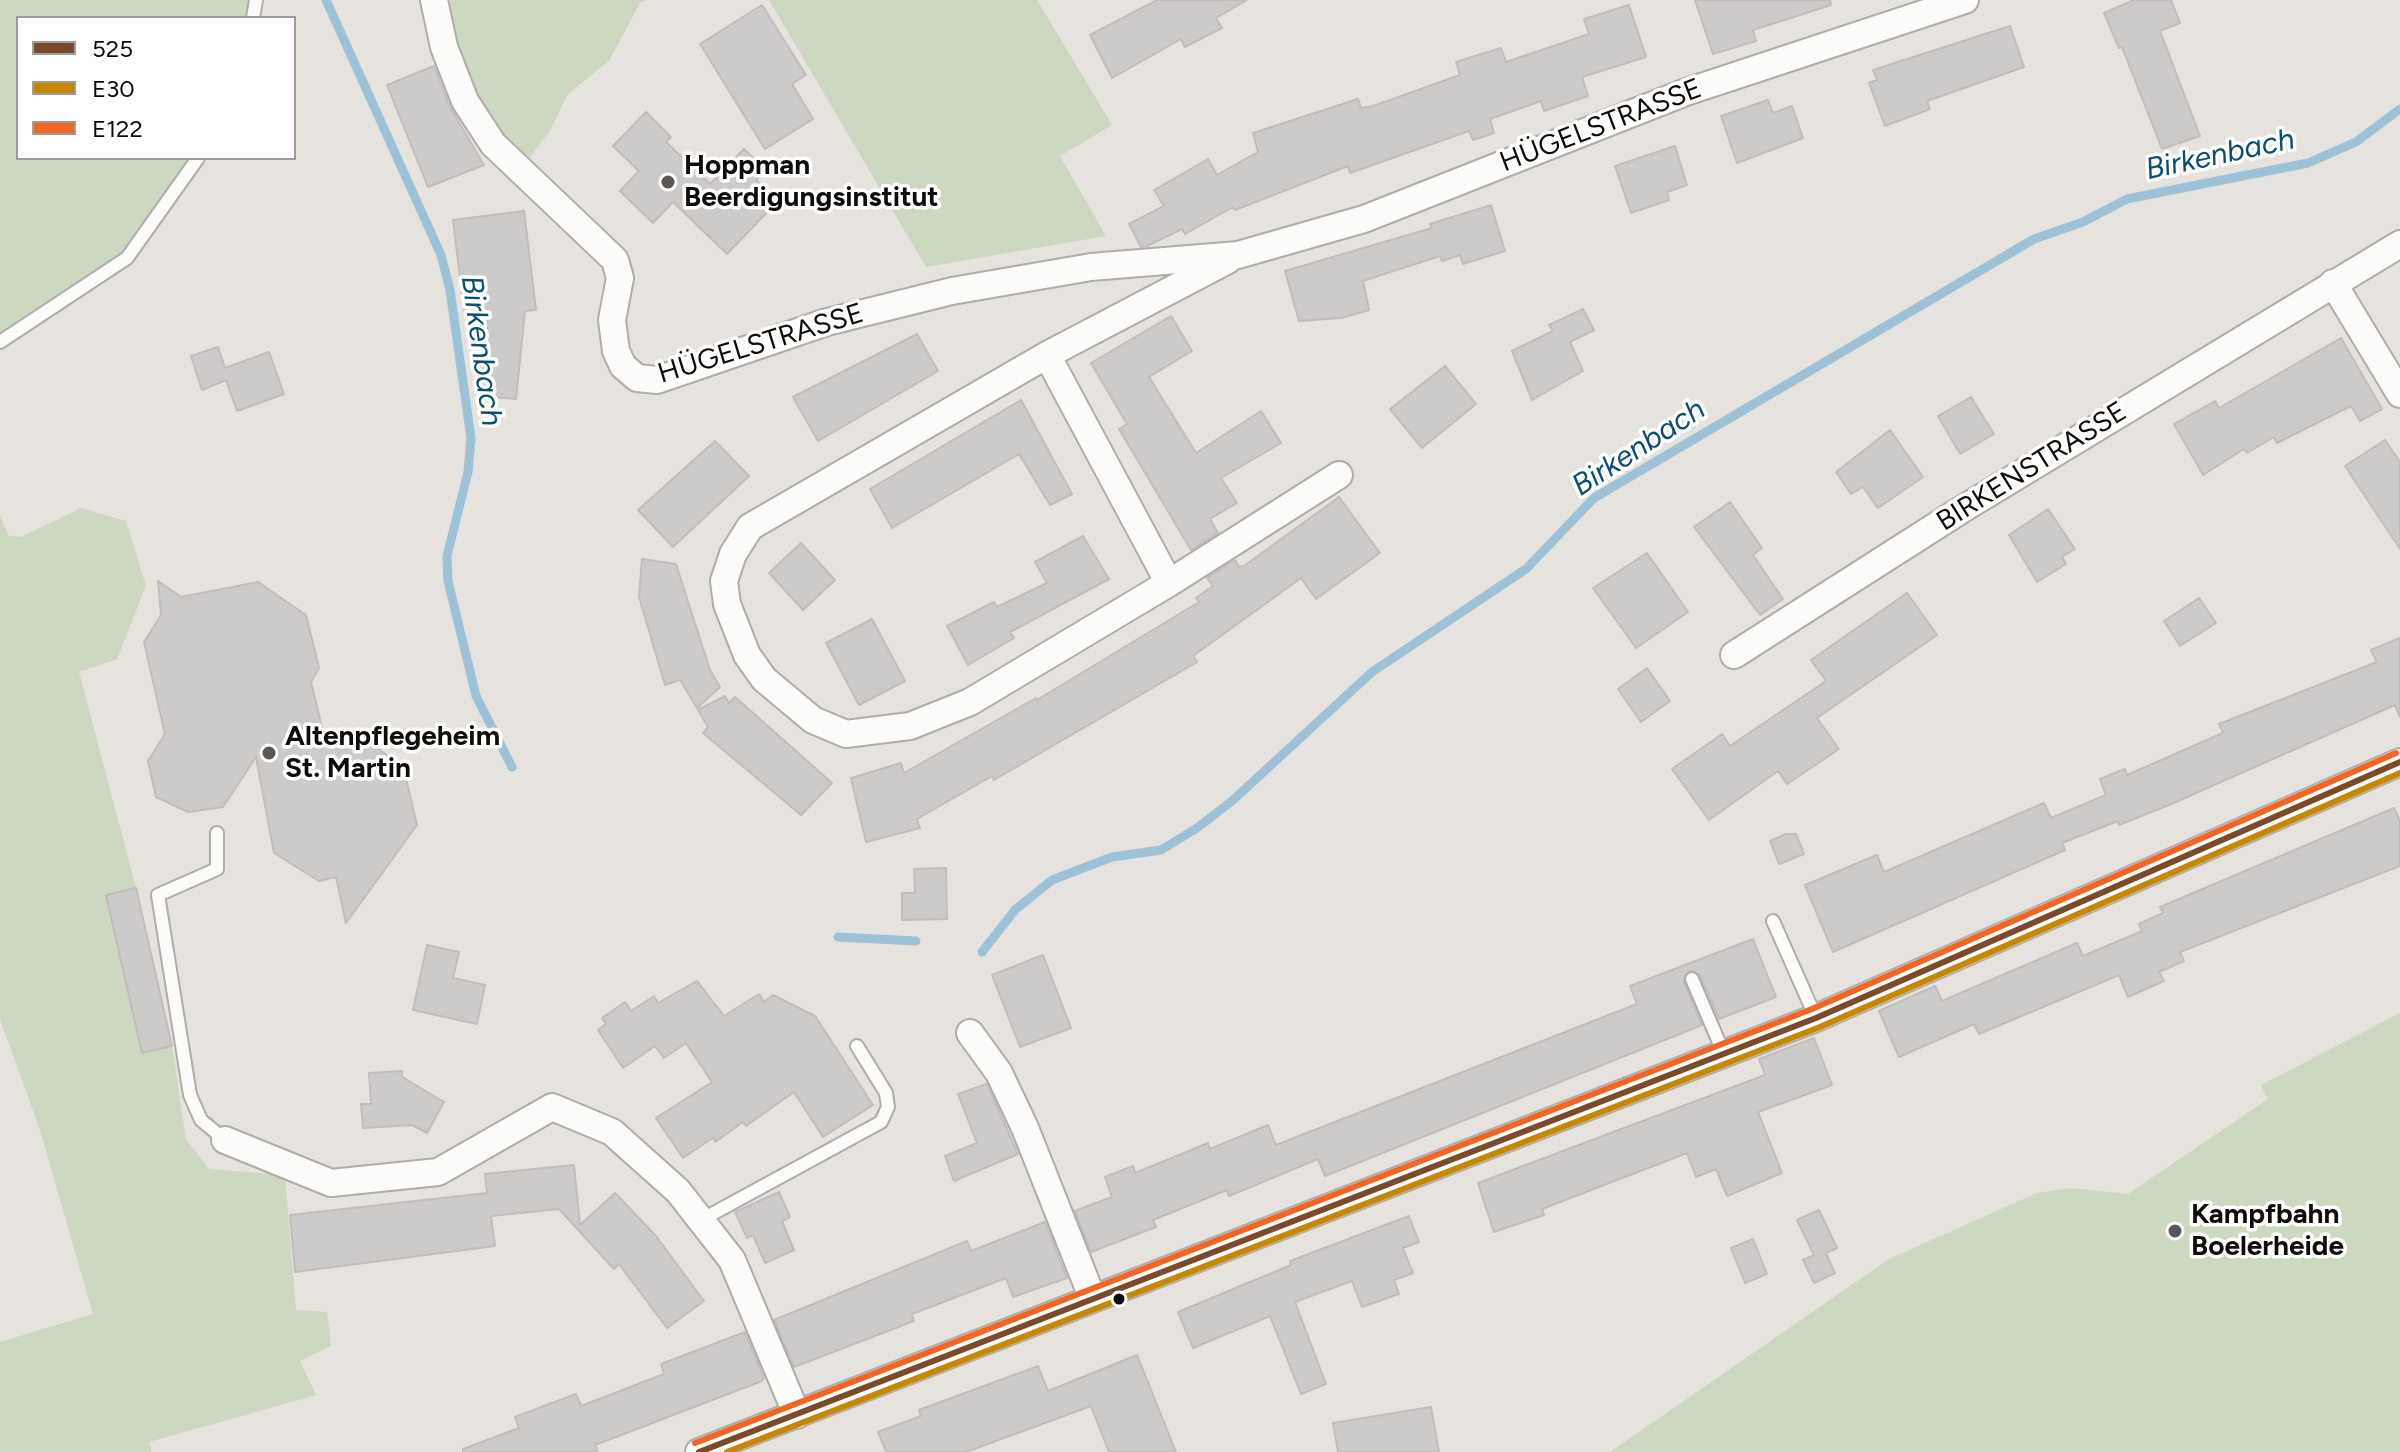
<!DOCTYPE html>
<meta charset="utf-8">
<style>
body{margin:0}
#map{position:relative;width:2400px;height:1452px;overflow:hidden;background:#e6e2de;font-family:Figtree,sans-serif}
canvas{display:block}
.legend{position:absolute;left:16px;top:16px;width:280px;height:144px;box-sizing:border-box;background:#fff;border:2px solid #9f9e9d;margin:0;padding:10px 14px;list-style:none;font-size:24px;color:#0e0c0a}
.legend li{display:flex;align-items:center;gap:16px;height:40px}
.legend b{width:40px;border:2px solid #9f9e9d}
</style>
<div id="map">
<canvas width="2400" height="1452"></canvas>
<ul class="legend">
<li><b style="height:10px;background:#7a4b2a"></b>525</li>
<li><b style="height:10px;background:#c88702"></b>E30</li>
<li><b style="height:10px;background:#f26522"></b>E122</li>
</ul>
</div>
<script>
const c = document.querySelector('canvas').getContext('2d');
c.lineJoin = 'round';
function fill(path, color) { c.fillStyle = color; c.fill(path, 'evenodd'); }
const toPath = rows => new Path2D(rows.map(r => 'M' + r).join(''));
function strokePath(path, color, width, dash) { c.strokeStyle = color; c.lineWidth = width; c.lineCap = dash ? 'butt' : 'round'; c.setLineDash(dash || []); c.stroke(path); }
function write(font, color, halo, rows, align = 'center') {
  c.font = font + ' Figtree,sans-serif'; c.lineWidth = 7; c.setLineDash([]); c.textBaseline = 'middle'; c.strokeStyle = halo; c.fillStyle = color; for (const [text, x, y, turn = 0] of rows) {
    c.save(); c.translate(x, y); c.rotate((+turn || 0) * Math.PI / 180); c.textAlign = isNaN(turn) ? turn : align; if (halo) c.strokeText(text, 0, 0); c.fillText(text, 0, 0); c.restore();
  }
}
fill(toPath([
 [0,0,256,0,253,18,18,18,18,158,198,158,127,258,0,342],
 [434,0,647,0,640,3,609,61,567,95,551,129,519,172,493,144],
 [769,0,1037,0,1112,125,1060,156,1106,236,926,267],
 [81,508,126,521,146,586,117,659,79,672,136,888,106,896,142,1053,172,1046,186,1139,209,1169,285,1175,296,1310,327,1312,331,1346,300,1361,316,1395,149,1442,152,1452,0,1452,0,1342,93,1314,40,1130,0,1019,0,516,9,536,21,537],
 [2400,1013,2400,1452,1610,1452,1889,1259,2037,1193,2070,1188,2128,1194,2268,1099,2261,1085]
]), '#ccd8bf');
strokePath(toPath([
 [326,0,441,255,450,290,471,438,468,472,447,556,448,581,476,696,512,767],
 [838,937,916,941],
 [982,952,1015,910,1052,880,1112,857,1161,850,1197,828,1232,801,1372,672,1526,569,1594,498,2034,239,2083,222,2127,199,2308,163,2356,142,2400,109]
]), '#9dc2d8', 9);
const building = toPath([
 [1157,0,1247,0,1216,18,1222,28,1185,47,1181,39,1112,78,1090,35,1157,0],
 [1695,0,1830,0,1831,5,1753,30,1756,41,1713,54,1695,0],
 [2134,0,2171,0,2180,23,2160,31,2200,136,2162,149,2122,47,2119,48,2104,13,2134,0],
 [762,5,806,75,792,84,813,119,765,149,700,44,762,5],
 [1629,5,1646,57,1582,77,1588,96,1544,111,1541,101,1490,119,1494,133,1473,140,1469,131,1350,173,1348,166,1235,210,1233,207,1185,234,1182,229,1147,246,1141,247,1129,224,1164,206,1154,190,1208,159,1217,175,1258,152,1253,133,1358,99,1361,108,1373,106,1460,75,1456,62,1501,48,1506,62,1589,34,1584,19,1629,5],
 [2010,26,2024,67,1927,101,1930,109,1885,126,1869,83,1877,80,1873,70,2010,26],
 [434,66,450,107,484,165,428,187,387,85,434,66],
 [1768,100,1773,113,1792,106,1803,138,1737,163,1721,116,1768,100],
 [646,112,671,137,666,142,710,184,744,149,766,170,756,180,778,201,727,254,673,202,653,223,620,191,639,171,613,146,646,112],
 [1675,146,1687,185,1667,192,1669,200,1631,213,1615,166,1675,146],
 [1491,205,1505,251,1463,264,1460,255,1442,261,1440,256,1363,281,1369,310,1341,318,1299,321,1285,271,1432,228,1430,224,1491,205],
 [524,211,536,310,525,311,516,399,480,396,488,316,465,318,453,220,524,211],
 [1583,309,1594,330,1570,342,1583,371,1532,400,1512,351,1553,331,1549,325,1583,309],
 [1171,316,1192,351,1149,377,1196,453,1261,411,1281,443,1221,478,1237,503,1210,519,1218,533,1191,550,1119,429,1127,424,1091,363,1171,316],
 [917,334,938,371,818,441,793,397,917,334],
 [2341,338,2382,409,2360,421,2351,406,2277,443,2274,437,2247,453,2244,449,2203,475,2174,424,2215,401,2219,408,2341,338],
 [218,347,225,368,269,352,284,394,237,411,226,380,202,390,191,356,218,347],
 [1445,366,1476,404,1422,448,1390,409,1445,366],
 [1971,397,1994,434,1960,454,1938,416,1971,397],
 [1021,400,1072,494,1050,505,1019,454,892,528,870,489,1021,400],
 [1890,430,1923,477,1878,508,1863,487,1851,494,1836,472,1890,430],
 [2385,440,2400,462,2400,549,2345,466,2385,440],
 [715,441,749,476,673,547,638,510,715,441],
 [1339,497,1380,553,1316,599,1301,578,1193,656,1197,662,994,780,992,776,917,819,920,828,866,842,851,778,901,763,904,773,1036,698,1037,700,1199,602,1196,598,1213,586,1207,578,1235,560,1239,567,1244,566,1339,497],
 [1730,502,1762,548,1753,555,1783,599,1760,615,1694,527,1730,502],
 [2048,509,2075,549,2062,557,2066,564,2037,582,2009,535,2048,509],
 [1083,536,1109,579,1010,632,1014,638,968,665,947,626,994,602,997,607,1047,583,1035,562,1083,536],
 [801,543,835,580,803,610,769,573,801,543],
 [1647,553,1688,612,1636,648,1593,588,1647,553],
 [642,559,676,564,710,670,720,687,697,708,680,680,665,685,639,597,642,559],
 [158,581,181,597,258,582,306,615,319,668,311,682,326,744,355,733,403,766,417,825,346,923,336,877,319,881,274,853,256,757,223,807,188,812,156,797,148,761,165,734,144,642,161,615,158,581],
 [1907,593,1937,635,1817,718,1839,749,1787,784,1778,771,1709,820,1672,769,1722,734,1730,746,1826,681,1811,660,1907,593],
 [2199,598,2216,623,2180,646,2164,621,2199,598],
 [872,619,905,681,859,705,826,643,872,619],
 [2400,638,2400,717,2395,705,2169,805,2119,825,2118,821,2062,843,2065,850,1833,952,1805,885,1877,855,1884,872,2044,803,2051,818,2106,795,2100,779,2125,769,2127,775,2223,733,2219,724,2377,662,2371,650,2400,638],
 [1647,668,1670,701,1641,722,1618,689,1647,668],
 [725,696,729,703,735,697,832,783,801,815,703,733,708,727,698,710,725,696],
 [2394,808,2400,821,2400,866,2180,952,2184,961,2159,972,2164,981,2128,997,2119,975,1979,1034,1974,1024,1899,1057,1879,1011,1935,986,1942,1001,2077,943,2083,956,2142,931,2139,924,2163,913,2160,907,2394,808],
 [1786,834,1796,834,1804,854,1779,864,1770,841,1786,834],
 [946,868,947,919,902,920,902,893,915,893,914,869,946,868],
 [136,888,172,1046,142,1053,106,895,136,888],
 [1753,939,1776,997,1719,1019,1700,975,1689,971,1684,982,1702,1025,1325,1176,1318,1159,1229,1196,1227,1190,1153,1220,1156,1227,1091,1252,1075,1211,1112,1197,1105,1177,1133,1166,1135,1173,1208,1143,1210,1149,1268,1125,1276,1145,1637,1004,1630,986,1753,939],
 [427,945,459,952,453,978,485,985,477,1024,413,1010,427,945],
 [1043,955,1071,1028,1020,1047,992,975,1043,955],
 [697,981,724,1016,759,994,764,1002,773,995,815,1016,873,1105,823,1137,794,1092,746,1126,743,1122,715,1142,714,1137,683,1158,656,1118,712,1082,686,1043,664,1058,655,1046,623,1068,598,1030,606,1024,602,1018,625,1002,631,1011,654,996,658,1003,697,981],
 [1814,1038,1832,1085,1758,1112,1782,1173,1727,1196,1716,1169,1696,1177,1687,1153,1542,1209,1544,1215,1494,1232,1478,1183,1765,1075,1759,1059,1814,1038],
 [402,1071,402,1077,444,1102,427,1133,412,1125,363,1128,361,1104,371,1104,369,1073,402,1071],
 [987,1084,1018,1154,954,1181,945,1156,977,1143,958,1094,987,1084],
 [574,1165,580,1225,615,1193,656,1236,704,1301,667,1328,619,1264,614,1269,559,1209,491,1216,495,1246,295,1272,290,1215,487,1193,485,1174,574,1165],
 [779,1192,790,1217,782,1221,794,1250,765,1263,753,1235,747,1238,735,1212,779,1192],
 [1819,1210,1837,1248,1826,1253,1835,1273,1814,1283,1803,1260,1814,1255,1797,1220,1819,1210],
 [1409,1216,1419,1242,1403,1248,1413,1273,1394,1280,1399,1294,1362,1307,1352,1281,1295,1302,1326,1384,1301,1394,1270,1316,1193,1348,1178,1312,1291,1265,1290,1261,1409,1216],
 [1045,1222,1067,1278,1013,1297,1006,1278,912,1314,914,1321,794,1367,774,1320,967,1241,971,1251,1045,1222],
 [1753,1239,1767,1274,1745,1283,1731,1248,1753,1239],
 [745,1332,764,1378,762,1381,595,1445,598,1452,463,1452,463,1449,519,1428,515,1417,576,1394,581,1406,664,1374,661,1364,745,1332],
 [1137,1355,1176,1452,1109,1452,1091,1406,966,1452,886,1452,878,1432,921,1416,919,1410,1038,1366,1048,1391,1137,1355],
 [1431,1407,1439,1452,1338,1452,1333,1423,1431,1407]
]);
fill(building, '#cdcbca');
strokePath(building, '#c0bdbc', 2);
const service = toPath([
 [253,18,256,0],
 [0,342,127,258,198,158],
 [217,833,217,869,158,895,190,1095,201,1120,225,1140],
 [1773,921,1816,1018],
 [1692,979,1724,1054],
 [701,1220,881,1122,888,1107,886,1093,857,1046]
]);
const minor = toPath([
 [434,0,444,47,465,101,493,144,615,260,620,278,612,320,616,351,623,366,637,378,657,380,827,322,952,291,1091,267,1238,255,1364,219,1686,92,1965,0],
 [2333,283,2400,394],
 [1047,355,1169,583,970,702,910,726,846,734,813,720,764,679,747,655,727,604,724,581,733,554,750,527,1047,355,1228,260],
 [1169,583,1339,475],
 [1734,655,1961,510,2400,244],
 [970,1033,999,1073,1025,1128,1092,1297],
 [225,1140,331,1183,438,1172,552,1107,612,1132,678,1191,732,1260,797,1415],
 [699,1452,1816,1018,2400,762]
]);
strokePath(service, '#afaca9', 16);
strokePath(minor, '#afaca9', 30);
strokePath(service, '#fbfbfa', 12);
strokePath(minor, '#fbfbfa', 26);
strokePath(toPath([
 [699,1452,1816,1018,2400,762]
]), '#7a4b2a', 6);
strokePath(toPath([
 [727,1452,1820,1027,2400,773]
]), '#c88702', 6);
strokePath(toPath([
 [695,1443,1812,1009,2396,753]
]), '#f26522', 6);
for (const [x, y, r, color] of [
 [668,182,8,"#5a5754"],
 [269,753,8,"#5a5754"],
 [2175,1231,8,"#5a5754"],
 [1119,1299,7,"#0e0c0a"]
]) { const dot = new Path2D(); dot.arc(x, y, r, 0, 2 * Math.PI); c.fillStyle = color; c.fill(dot); strokePath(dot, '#fff', 3); }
write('28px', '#0e0c0a', '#fff', [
 ["HÜGELSTRASSE",1601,126,-21],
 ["HÜGELSTRASSE",761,344,-17],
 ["BIRKENSTRASSE",2032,467,-32]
]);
write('bold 28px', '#0e0c0a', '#fff', [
 ["Hoppman",684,166],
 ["Beerdigungsinstitut",684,198],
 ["Altenpflegeheim",285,737],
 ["St. Martin",285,769],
 ["Kampfbahn",2191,1215],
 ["Boelerheide",2191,1247]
], 'left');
write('italic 30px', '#0a4e70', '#fff', [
 ["Birkenbach",2220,155,-12],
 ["Birkenbach",481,351,82],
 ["Birkenbach",1639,448,-33]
]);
</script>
